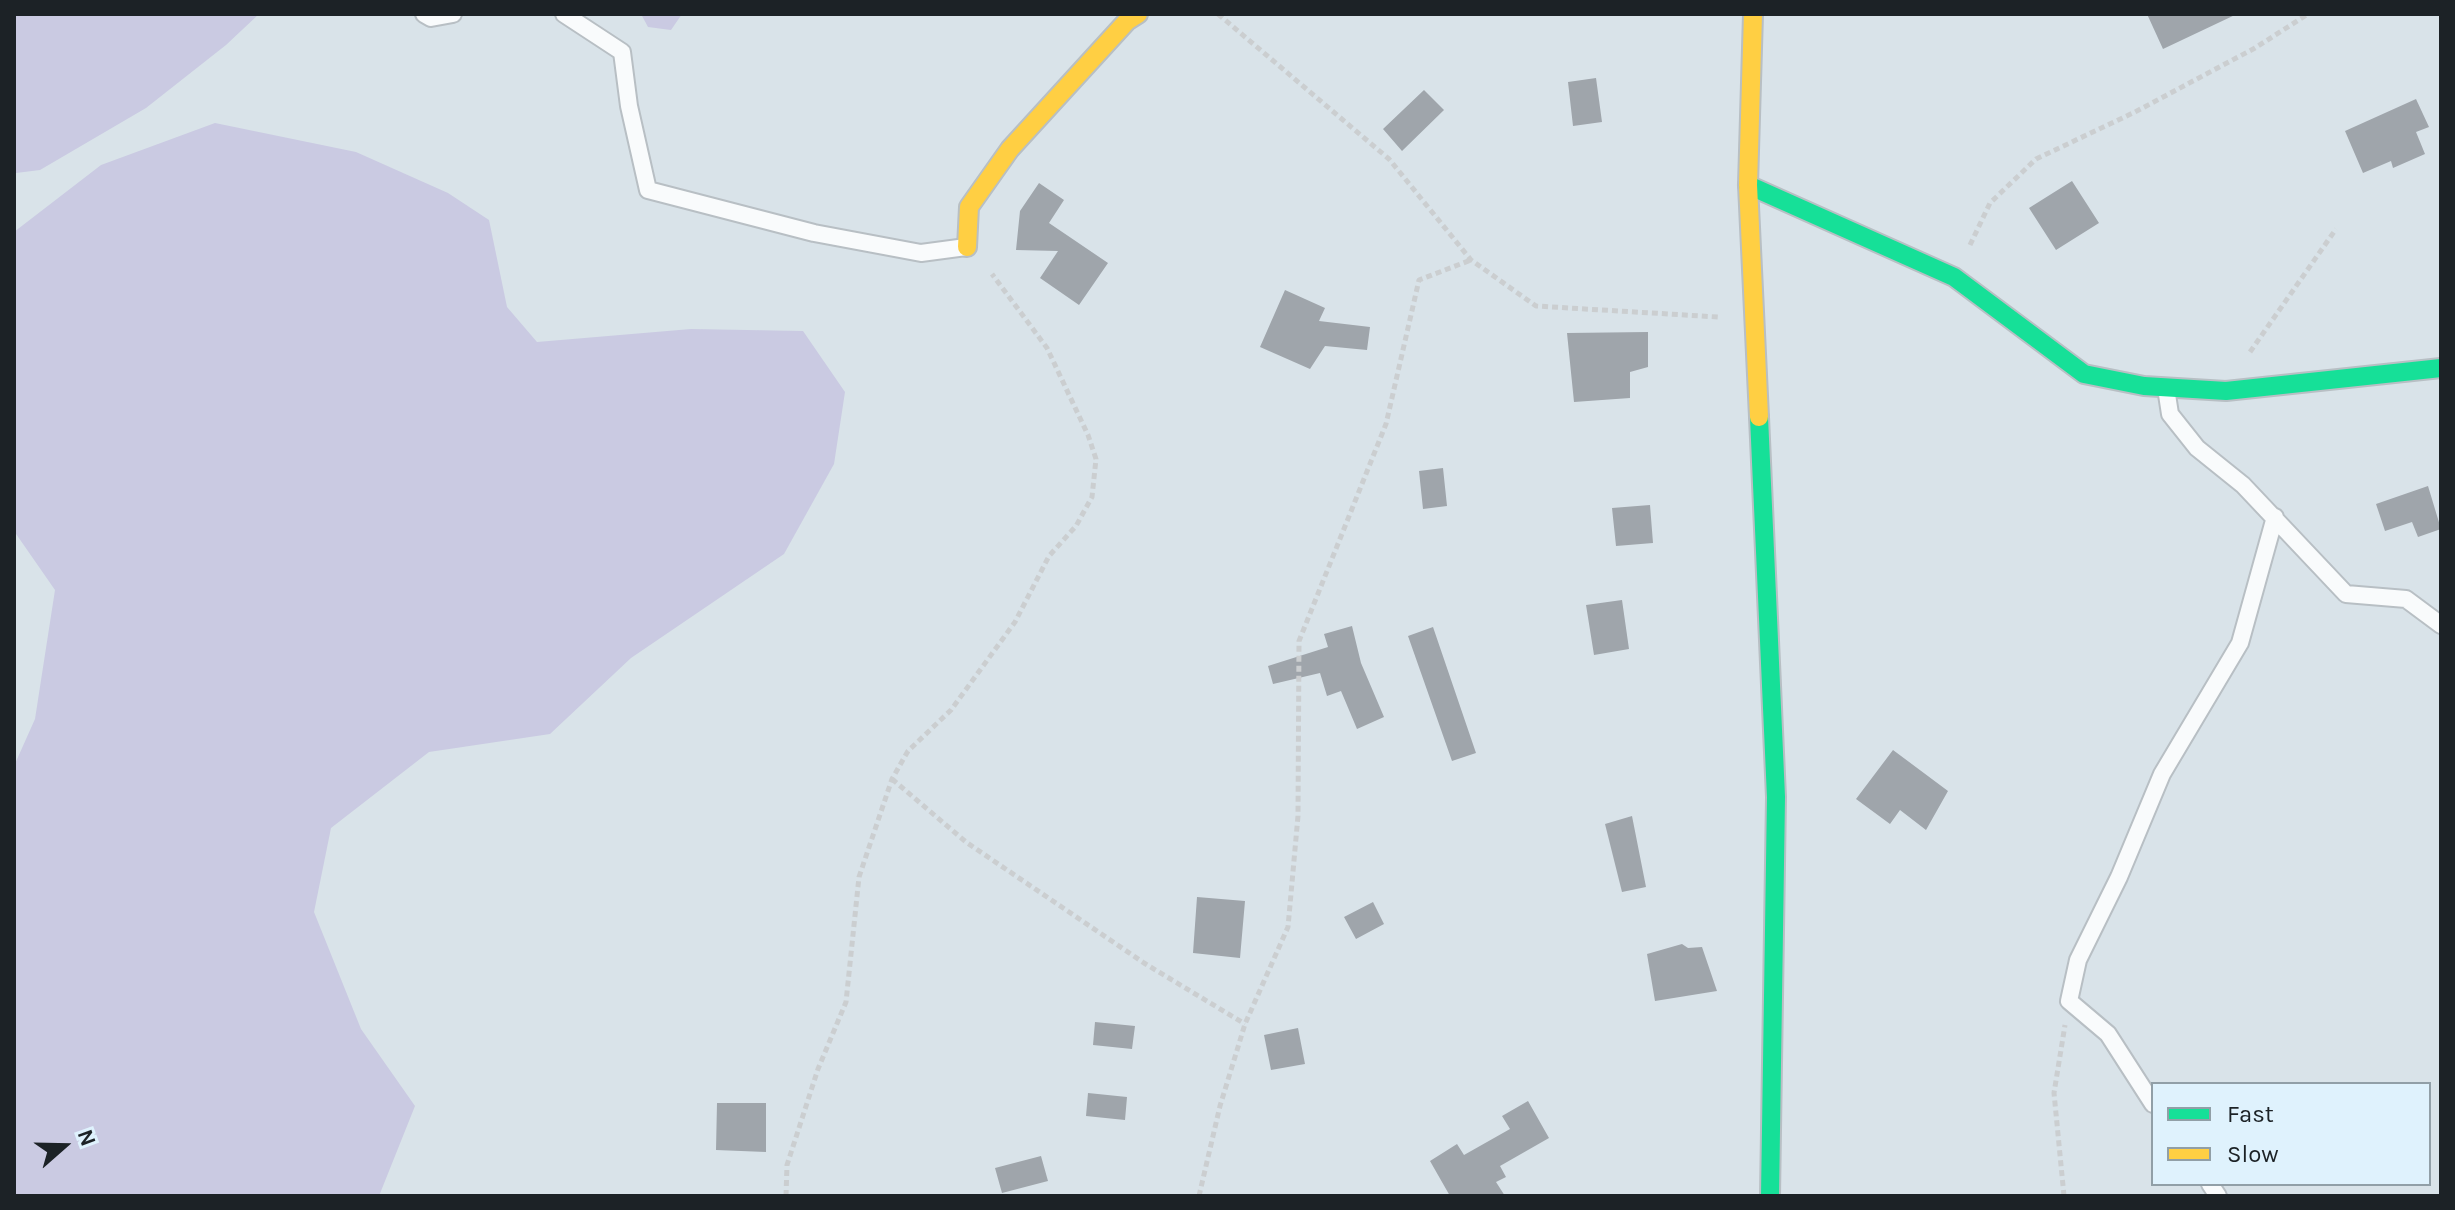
<!DOCTYPE html>
<style>
body{margin:0}
#map{position:relative;width:2455px;height:1210px;overflow:hidden;background:#d9e3e9;font-family:Karla,sans-serif}
canvas{display:block}
.frame{position:absolute;inset:0;border:16px solid #1c2226;pointer-events:none}
.legend{position:absolute;left:2151px;top:1082px;width:280px;height:104px;box-sizing:border-box;background:#dff2fd;border:2px solid #919fa7;margin:0;padding:10px 14px;list-style:none;font-size:24px;color:#1c2226}
.legend li{display:flex;align-items:center;gap:16px;height:40px}
.legend b{width:40px;border:2px solid #919fa7}
.north{position:absolute;left:24px;top:1106px;width:80px;height:80px;-webkit-text-stroke:6px #dff2fd;paint-order:stroke;rotate:70deg;font-size:22px;font-weight:700;line-height:32px;text-align:center;color:#1c2226}
.north::after{content:'';display:block;margin:auto;width:28px;height:36px;background:#1c2226;clip-path:polygon(50% 0,100% 100%,50% 72%,0 100%)}
</style>
<div id="map">
<canvas width="2455" height="1210"></canvas>
<div class="frame"></div>
<ul class="legend">
<li><b style="height:10px;background:#16e098"></b>Fast</li>
<li><b style="height:10px;background:#ffcf43"></b>Slow</li>
</ul>
<div class="north">N</div>
</div>
<script>
const c = document.querySelector('canvas').getContext('2d');
c.lineJoin = 'round';
function fill(path, color) { c.fillStyle = color; c.fill(path, 'evenodd'); }
const toPath = rows => new Path2D(rows.map(r => 'M' + r).join(''));
function strokePath(path, color, width, dash) { c.strokeStyle = color; c.lineWidth = width; c.lineCap = dash ? 'butt' : 'round'; c.setLineDash(dash || []); c.stroke(path); }
fill(toPath([
 [14,14,259,14,226,45,146,108,40,170,16,173],
 [641,14,682,14,671,30,648,27],
 [215,123,356,152,448,193,489,220,507,307,537,342,691,329,803,331,845,392,834,464,784,554,631,658,550,734,429,752,331,828,314,912,361,1029,415,1106,379,1196,14,1196,14,766,35,719,55,590,14,531,14,232,101,165]
]), '#cacae2');
fill(toPath([
 [2147,14,2237,14,2163,49],
 [1596,78,1602,122,1573,126,1568,82],
 [1424,90,1444,110,1402,151,1383,129],
 [2416,99,2429,127,2416,132,2425,154,2393,168,2391,161,2363,173,2345,131],
 [2072,181,2099,223,2056,250,2029,208],
 [1039,183,1064,200,1049,223,1108,263,1079,305,1040,278,1058,251,1016,250,1020,211],
 [1285,290,1325,308,1319,321,1370,327,1367,350,1325,346,1310,369,1260,347],
 [1648,332,1648,367,1630,372,1630,398,1574,402,1567,333],
 [1443,468,1447,506,1423,509,1419,471],
 [2428,486,2441,529,2418,537,2412,522,2385,531,2376,504],
 [1650,505,1653,543,1616,546,1612,508],
 [1622,600,1629,649,1594,655,1586,605],
 [1352,626,1361,663,1384,717,1357,729,1341,691,1327,696,1320,673,1273,684,1268,666,1328,647,1324,634],
 [1433,627,1476,753,1452,761,1408,636],
 [1893,750,1948,791,1926,830,1900,810,1890,824,1856,799],
 [1632,816,1646,887,1622,892,1605,824],
 [1197,897,1245,901,1240,958,1193,953],
 [1373,902,1384,924,1356,939,1344,917],
 [1682,944,1688,948,1702,947,1717,991,1655,1001,1647,954],
 [1095,1022,1135,1026,1132,1049,1093,1045],
 [1298,1028,1305,1064,1271,1070,1264,1035],
 [1088,1093,1127,1097,1125,1120,1086,1116],
 [1528,1101,1549,1138,1500,1166,1506,1177,1496,1182,1505,1196,1450,1196,1430,1161,1457,1144,1464,1155,1510,1129,1502,1116],
 [717,1103,766,1103,766,1152,716,1150],
 [1041,1156,1048,1181,1002,1193,995,1168]
]), '#9fa5ab');
const lane = toPath([
 [424,14,431,18,453,14],
 [564,14,622,52,629,106,648,190,814,233,921,253,966,247],
 [2166,388,2170,414,2197,448,2243,485,2346,594,2406,599,2441,625],
 [2153,1104,2108,1034,2069,1001,2078,960,2119,877,2162,774,2240,643,2275,517],
 [2210,1184,2218,1196]
]);
const fast = toPath([
 [1748,185,1954,277,2084,374,2144,386,2226,391,2441,368],
 [1759,417,1776,797,1770,1196]
]);
const slow = toPath([
 [1753,14,1748,185,1759,417],
 [967,247,969,207,1010,149,1127,21,1138,14]
]);
strokePath(lane, '#b8bfc4', 20);
strokePath(fast, '#b8bfc4', 22);
strokePath(slow, '#b8bfc4', 22);
strokePath(toPath([
 [1218,14,1389,159,1471,260,1536,306,1718,317],
 [1970,245,1990,203,2036,159,2135,112,2255,48,2308,14],
 [2250,352,2336,229],
 [892,779,966,842,1144,963,1245,1024],
 [786,1196,787,1165,818,1069,846,1002,859,877,892,779,908,751,951,710,1015,622,1049,556,1076,526,1092,497,1096,459,1088,435,1047,348,992,274],
 [1199,1196,1220,1106,1245,1024,1288,927,1298,816,1299,641,1386,424,1419,280,1471,260],
 [2064,1196,2054,1093,2065,1025]
]), '#cbced0', 5, [6, 4]);
strokePath(lane, '#f9fbfc', 16);
strokePath(fast, '#16e098', 18);
strokePath(slow, '#ffcf43', 18);
</script>
